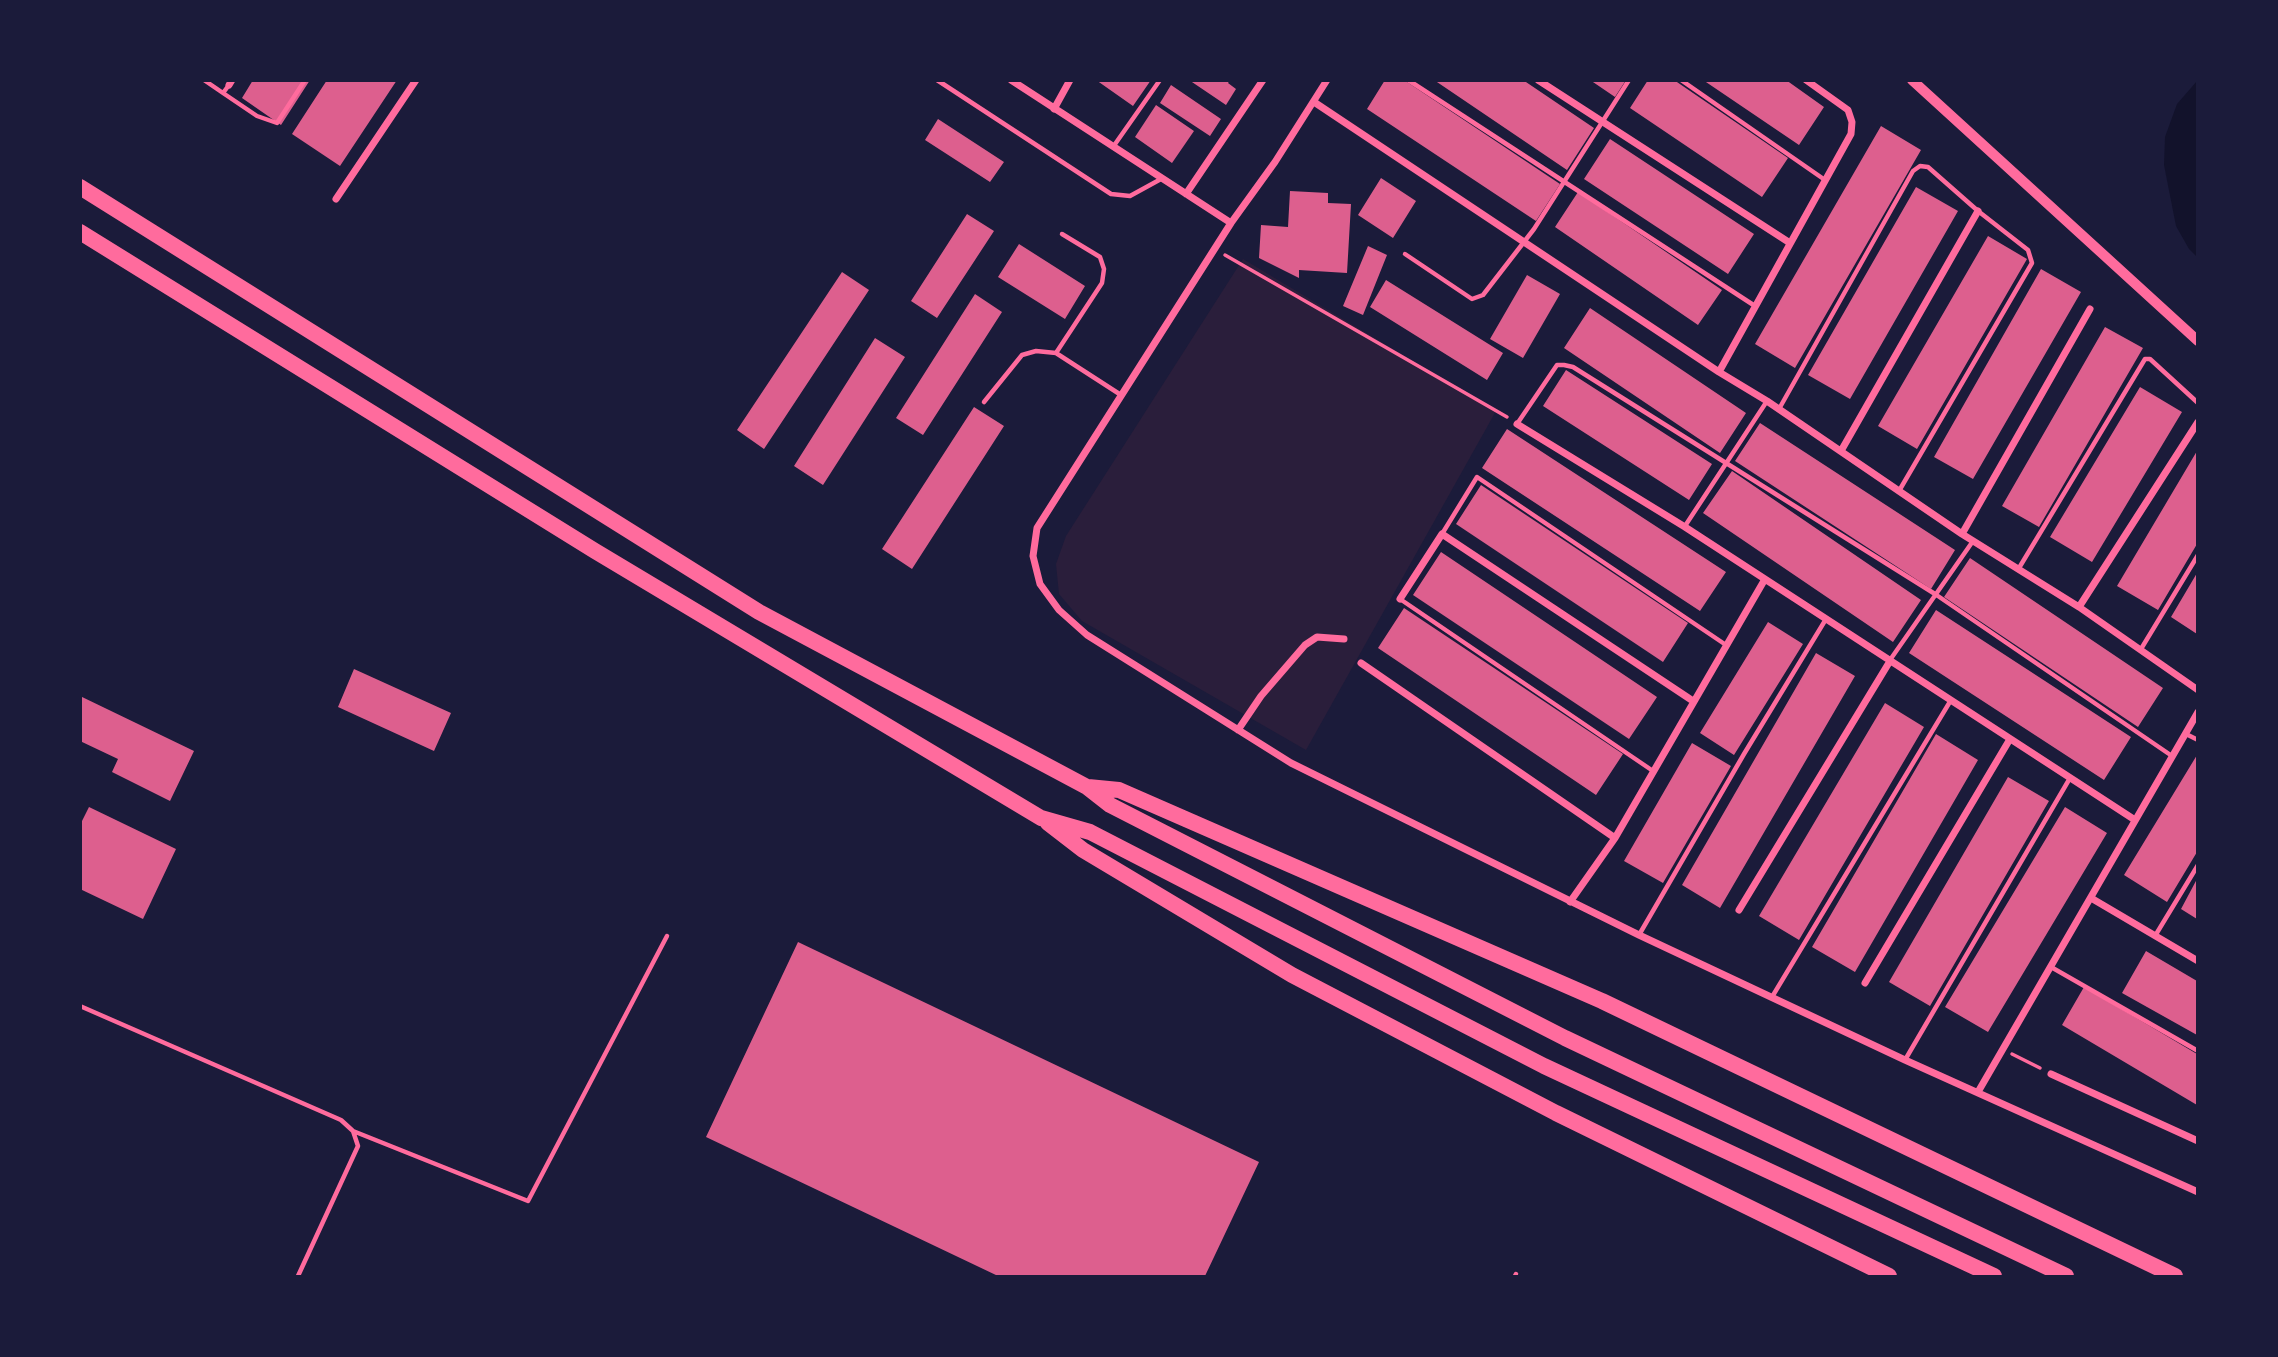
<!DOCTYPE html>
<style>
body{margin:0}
#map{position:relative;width:2278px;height:1357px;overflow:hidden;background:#1b1b3a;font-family:"Golos Text",sans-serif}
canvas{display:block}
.frame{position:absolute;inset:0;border:82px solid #1b1b3a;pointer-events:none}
</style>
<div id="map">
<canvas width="2278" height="1357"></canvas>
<div class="frame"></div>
</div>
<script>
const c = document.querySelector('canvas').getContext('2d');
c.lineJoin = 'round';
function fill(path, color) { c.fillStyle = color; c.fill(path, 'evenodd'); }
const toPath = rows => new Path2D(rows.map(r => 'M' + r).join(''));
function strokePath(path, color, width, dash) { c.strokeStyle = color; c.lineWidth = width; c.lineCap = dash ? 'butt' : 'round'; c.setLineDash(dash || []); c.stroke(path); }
fill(toPath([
 [1243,259,1496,411,1306,750,1082,621,1059,594,1056,564,1066,536]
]), '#2a1e3b');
fill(toPath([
 [2197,81,2197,257,2189,249,2176,226,2164,165,2165,137,2177,104]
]), '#12122b');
fill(toPath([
 [253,80,310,80,281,125,242,98],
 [327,80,397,80,340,166,292,134],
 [1096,80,1151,80,1133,106],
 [1189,80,1230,80,1228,83,1236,89,1226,105],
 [1385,80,1404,80,1560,184,1536,221,1367,109],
 [1434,80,1523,80,1594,128,1567,170],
 [1590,80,1626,80,1615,97],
 [1648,80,1674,80,1788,158,1762,197,1630,108],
 [1703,80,1786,80,1824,107,1799,145],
 [1171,85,1221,119,1210,136,1160,103],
 [1156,105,1194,131,1172,163,1135,137],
 [938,119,1004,162,990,182,925,140],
 [1881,126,1921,150,1795,368,1755,344],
 [1610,139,1754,234,1728,274,1584,179],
 [1381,178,1416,201,1393,238,1358,215],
 [1916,187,1958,211,1850,399,1808,375],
 [1290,191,1328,193,1328,203,1351,204,1347,273,1299,270,1299,278,1259,258,1261,225,1288,227],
 [1578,192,1722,290,1698,325,1555,227],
 [967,214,994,231,937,318,911,301],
 [1988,236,2027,259,1917,449,1878,426],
 [1019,244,1085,286,1065,319,998,277],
 [1368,246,1387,255,1363,315,1343,306],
 [2041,269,2081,292,1973,479,1934,457],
 [842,272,869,290,764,449,737,430],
 [1527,275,1560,294,1523,358,1490,339],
 [1386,280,1503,353,1487,380,1370,307],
 [975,294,1002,312,923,435,896,418],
 [1590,308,1746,413,1720,453,1564,348],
 [2105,327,2143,348,2039,527,2002,506],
 [875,338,905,357,823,485,794,466],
 [1566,370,1712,464,1689,500,1543,406],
 [2140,387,2182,412,2092,562,2050,537],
 [974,407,1004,426,912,569,882,549],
 [1760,423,1955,550,1931,589,1735,461],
 [1507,429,1726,572,1700,611,1482,468],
 [2197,451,2197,544,2158,610,2117,586],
 [1732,471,1921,600,1893,642,1703,513],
 [1481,485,1688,623,1663,662,1456,524],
 [1441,552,1657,697,1629,739,1413,595],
 [1970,558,2163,688,2138,727,1944,597],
 [2197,573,2197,634,2171,617],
 [1404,608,1623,754,1596,795,1378,648],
 [1936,610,2131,737,2104,780,1909,653],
 [1768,622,1803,644,1734,755,1700,733],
 [1816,653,1855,676,1720,908,1682,885],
 [354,669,451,713,434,751,338,707],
 [80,696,194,751,170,801,112,772,118,759,80,741],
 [1885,703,1924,727,1799,940,1759,916],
 [1936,734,1978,760,1855,972,1812,947],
 [1692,743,1731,766,1663,883,1624,861],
 [2197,755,2197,852,2167,902,2124,875],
 [2008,777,2049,801,1930,1006,1889,982],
 [89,807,176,849,143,919,80,889,80,825],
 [2065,807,2107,833,1988,1032,1945,1007],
 [2197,879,2197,919,2181,909],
 [798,942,1259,1162,1205,1276,998,1276,706,1137],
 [2146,951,2197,981,2197,1035,2122,993],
 [2084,987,2197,1054,2197,1105,2062,1025]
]), '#dd5f8e');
strokePath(toPath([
 [1225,255,1507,417],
 [2012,1054,2040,1068]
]), '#ff6b9d', 3.5);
strokePath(toPath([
 [204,80,223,93,229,85],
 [937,80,1111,194,1130,196,1161,179],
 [1408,80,1755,306],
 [1681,80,1825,180],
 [223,93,257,116,277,123,305,80],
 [1113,147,1160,80],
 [1405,254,1472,299,1483,295,1534,229,1629,80],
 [1056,353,1102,283,1104,269,1100,257,1062,234],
 [984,402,1022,355,1036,351,1056,353,1121,395],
 [1779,409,1913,171,1920,166,1928,167,1978,211,2028,250,2032,263,1899,491],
 [1517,424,1557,365,1564,365,1573,367,1935,594,2172,756],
 [1685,526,1767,401],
 [1442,534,1477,477,1726,645],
 [2019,568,2145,359,2150,359,2198,403],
 [1400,599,1653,771],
 [2141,649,2198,555],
 [1890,660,1973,541],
 [2186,734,2198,740],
 [1639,935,1744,754,1826,619],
 [2155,936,2198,865],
 [2051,967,2198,1051],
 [1772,997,1951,700],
 [80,1006,341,1120,353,1131,358,1146,298,1276],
 [1905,1060,2070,778],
 [353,1131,528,1201,667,936],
 [1515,1276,1516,1274]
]), '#ff6b9d', 4.5);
strokePath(toPath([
 [1011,80,1231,223],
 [1327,80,1275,162,1231,223,1037,528,1033,556,1040,584,1059,610,1087,635,1291,763,1639,935,1905,1060,2198,1192],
 [1538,80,1790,243],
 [229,85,232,80],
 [1314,102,1719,372,1767,401,1962,534,2079,607,2198,690],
 [1054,109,1070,80],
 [1186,194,1263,80],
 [336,199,416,80],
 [1719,372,1851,134,1852,122,1848,110,1806,80],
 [1517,424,1685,527,2135,820],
 [1841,451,1978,211],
 [1962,534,2090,309],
 [1400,599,1442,534,1693,701],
 [2079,607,2198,422],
 [1361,663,1615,838],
 [1238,730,1261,696,1305,645,1317,637,1344,639],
 [2091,898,2198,961],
 [1570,902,1615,838,1765,579],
 [1739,910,1890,661],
 [1865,983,2010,739],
 [2051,1074,2198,1141],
 [1978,1092,2198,712]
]), '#ff6b9d', 7);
strokePath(toPath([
 [1912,80,2198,341]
]), '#ff6b9d', 10);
strokePath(toPath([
 [80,187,759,612,1087,787,1110,805,1565,1038,2066,1276],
 [80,232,595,551,1041,818,1090,832,1544,1066,1994,1276],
 [1088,787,1119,790,1602,1001,2175,1276],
 [1048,823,1083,850,1292,975,1556,1113,1889,1276]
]), '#ff6b9d', 16);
</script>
